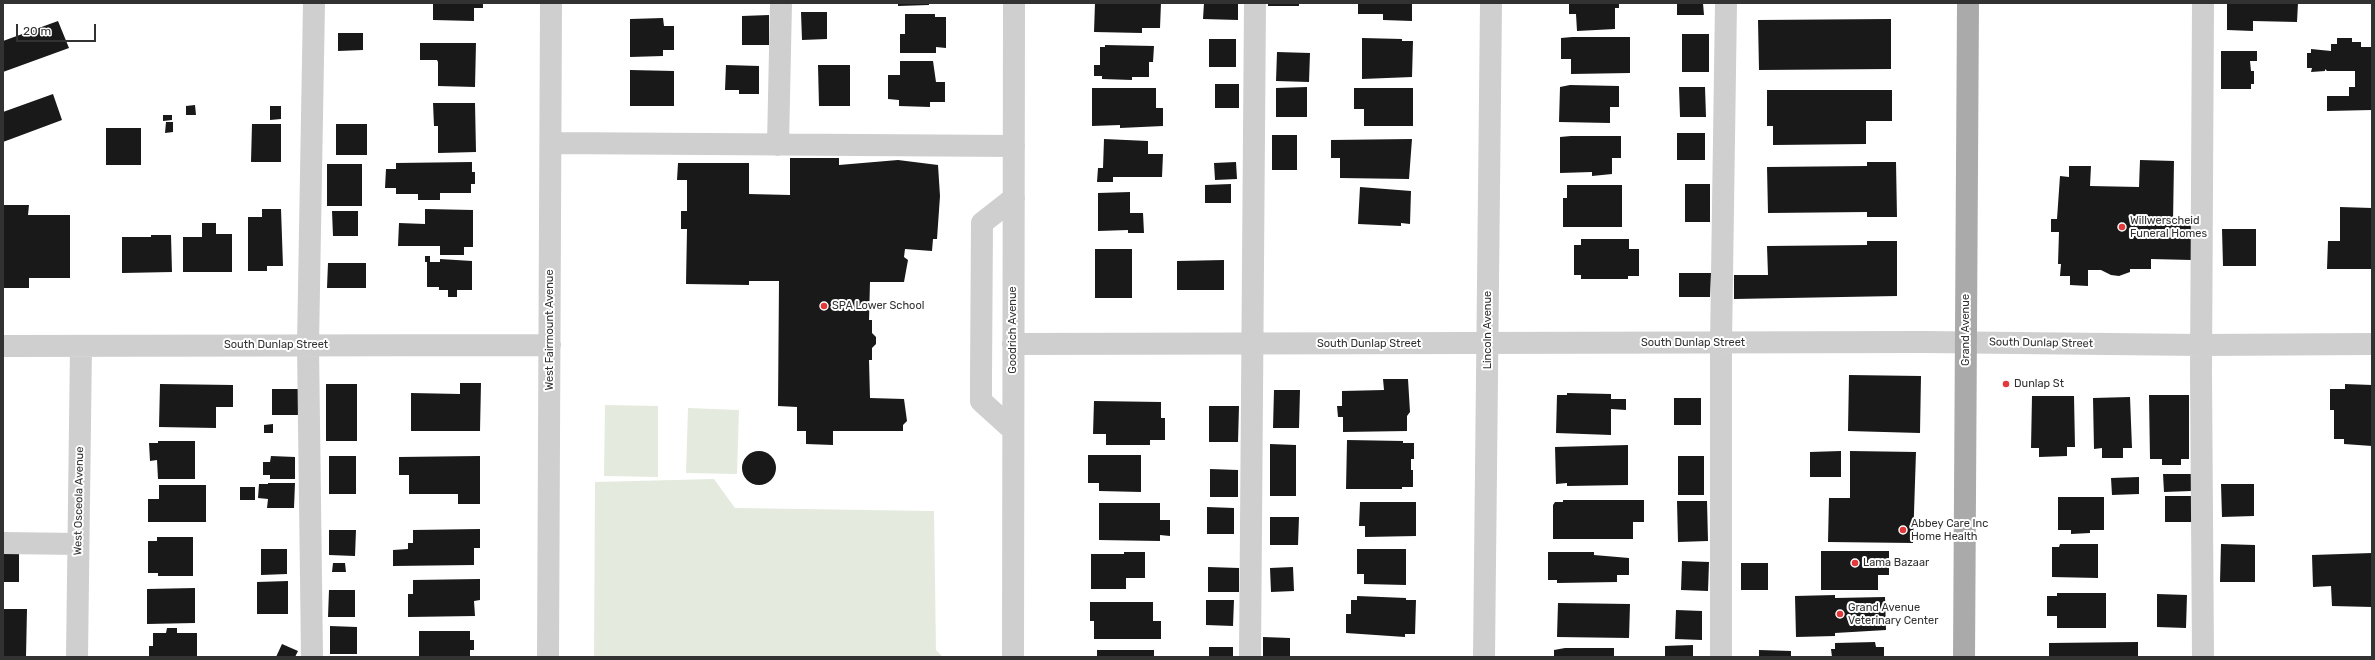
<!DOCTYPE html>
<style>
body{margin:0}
#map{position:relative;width:2375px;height:660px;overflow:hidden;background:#fff;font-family:Rubik,sans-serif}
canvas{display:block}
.frame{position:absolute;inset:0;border:4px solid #323232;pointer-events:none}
.scale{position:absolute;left:16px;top:24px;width:80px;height:18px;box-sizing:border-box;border:2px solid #323232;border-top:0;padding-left:5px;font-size:12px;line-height:14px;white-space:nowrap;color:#323232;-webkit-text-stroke:3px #fff;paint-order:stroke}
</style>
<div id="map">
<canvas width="2375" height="660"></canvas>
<div class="frame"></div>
<div class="scale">20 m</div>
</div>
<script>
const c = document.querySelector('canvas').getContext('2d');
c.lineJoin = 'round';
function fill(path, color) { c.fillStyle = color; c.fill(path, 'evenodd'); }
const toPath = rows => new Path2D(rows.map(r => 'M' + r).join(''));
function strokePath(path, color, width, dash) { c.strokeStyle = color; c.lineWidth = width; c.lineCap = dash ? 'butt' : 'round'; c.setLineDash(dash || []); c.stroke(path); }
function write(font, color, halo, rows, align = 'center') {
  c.font = font + ' Rubik,sans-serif'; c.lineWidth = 4; c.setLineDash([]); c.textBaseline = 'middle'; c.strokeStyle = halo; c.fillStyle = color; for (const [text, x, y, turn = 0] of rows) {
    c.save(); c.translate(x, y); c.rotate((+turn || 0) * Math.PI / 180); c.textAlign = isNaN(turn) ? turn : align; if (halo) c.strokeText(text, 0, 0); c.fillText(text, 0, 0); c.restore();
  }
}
fill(toPath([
 [605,405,658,406,658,477,604,476],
 [688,408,739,410,737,474,686,473],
 [714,479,735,508,934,511,936,650,943,657,594,657,595,482]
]), '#e4ebde');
fill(toPath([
 [433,3,483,3,483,8,474,8,474,21,433,20],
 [898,3,929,3,929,5,898,6],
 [1095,3,1161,3,1160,28,1142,28,1142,33,1094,32],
 [1204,3,1238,3,1238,20,1203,19],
 [1268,3,1299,3,1299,6,1268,6],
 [1358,3,1412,3,1412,21,1383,20,1383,14,1358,14],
 [1569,3,1619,3,1619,8,1615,8,1615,29,1577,31,1576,14,1569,14],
 [1677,3,1703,3,1704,15,1677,15],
 [2227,3,2298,3,2297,22,2253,21,2253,31,2227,30],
 [801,12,827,12,827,39,802,40],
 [905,14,935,14,935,17,946,17,946,48,936,47,936,53,900,53,900,34,905,34],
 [769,15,769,45,742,45,742,16],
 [663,18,664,26,674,26,674,50,663,50,663,56,630,57,630,19],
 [1891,19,1891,69,1759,70,1758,20],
 [58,21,69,48,3,72,3,41],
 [338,33,363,33,363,50,338,51],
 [1682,34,1709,34,1709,72,1682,72],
 [1572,37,1630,37,1630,73,1571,74,1571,59,1561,59,1561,38],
 [1362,38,1402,39,1402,41,1413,41,1412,77,1362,79],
 [2337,38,2352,38,2352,42,2361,42,2361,47,2372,47,2372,110,2327,111,2327,96,2349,96,2349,87,2355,87,2355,71,2327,71,2325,69,2325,71,2311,72,2312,68,2307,68,2307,53,2311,53,2311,49,2331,51,2331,44,2337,44],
 [1209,39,1236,39,1236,67,1209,67],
 [420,43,476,43,475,87,438,86,438,62,437,60,420,60],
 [1105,45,1154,46,1153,62,1149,62,1149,77,1132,77,1132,80,1102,79,1102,76,1094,76,1094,65,1100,65,1100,47,1105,47],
 [2221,51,2257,51,2257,61,2250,61,2251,71,2254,71,2254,84,2251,84,2251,89,2221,89],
 [1277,52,1310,53,1309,82,1276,81],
 [900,61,933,61,936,82,945,82,945,102,930,102,930,107,899,106,899,100,888,99,888,75,900,75],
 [726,65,759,66,759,94,739,94,739,90,725,90],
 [818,65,850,65,850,106,819,106],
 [630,70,674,71,674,106,630,106],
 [1215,84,1239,84,1239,108,1215,108],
 [1570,85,1619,86,1619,107,1610,107,1610,123,1559,122,1560,87],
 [1307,87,1307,117,1276,117,1276,88],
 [1679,87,1705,87,1706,117,1680,117],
 [1092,88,1156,88,1156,108,1163,108,1163,126,1120,128,1120,125,1092,126],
 [1354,88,1413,88,1413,126,1364,126,1364,109,1354,109],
 [1767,90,1892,90,1892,121,1866,121,1866,144,1773,145,1773,126,1767,126],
 [53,94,62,120,3,142,3,112],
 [433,103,475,103,476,152,438,153,438,126,434,126],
 [195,105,196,115,186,115,186,106],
 [270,106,281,106,281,119,270,120],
 [163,115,172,115,172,120,163,121],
 [166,122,173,122,173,132,165,133],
 [252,124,281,124,281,162,251,162],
 [336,124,367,124,367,155,336,155],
 [106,128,141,128,141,165,106,165],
 [1677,133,1705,133,1705,160,1677,160],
 [1272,135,1297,135,1297,170,1272,170],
 [1571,136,1621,136,1621,158,1612,158,1612,174,1592,176,1592,172,1560,173,1560,137],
 [1104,139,1148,141,1148,154,1163,154,1162,177,1113,177,1113,182,1097,182,1098,168,1103,168],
 [1412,139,1409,179,1340,178,1340,158,1331,158,1331,140],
 [790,158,839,158,839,165,898,160,938,165,940,196,937,239,933,239,932,251,905,249,904,257,908,260,904,282,870,282,869,320,872,320,872,333,876,337,876,344,872,348,872,360,869,360,870,398,904,399,907,421,903,425,903,431,833,431,833,445,806,444,806,431,797,431,797,407,778,406,779,281,749,281,749,285,686,284,687,229,681,229,681,211,687,211,687,180,677,180,678,163,749,163,749,194,790,195],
 [2140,160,2174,161,2173,222,2192,223,2191,260,2151,259,2151,269,2130,269,2130,272,2119,276,2111,275,2101,270,2088,270,2088,286,2070,285,2070,276,2060,276,2061,264,2058,264,2059,232,2051,232,2051,219,2057,219,2060,176,2069,177,2069,166,2091,166,2090,186,2139,187],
 [472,162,472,172,475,172,475,184,471,184,471,193,440,193,440,200,418,200,418,194,396,194,396,188,385,188,386,169,396,169,396,163],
 [1236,162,1237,179,1215,180,1214,163],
 [1867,162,1896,162,1897,217,1867,217,1867,212,1768,213,1767,167,1867,166],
 [327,164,362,164,362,206,327,206],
 [1231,184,1231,203,1205,203,1205,185],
 [1685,184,1710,184,1710,222,1685,222],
 [1567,185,1622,185,1622,227,1563,227,1563,198,1567,198],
 [1360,187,1411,191,1410,224,1401,223,1401,226,1358,224],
 [1130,192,1130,213,1143,213,1144,233,1128,233,1128,230,1098,231,1098,193],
 [3,205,29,205,28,215,70,215,70,278,29,278,29,288,3,288],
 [2340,207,2372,208,2372,269,2327,269,2328,241,2340,241],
 [262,209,281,209,283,266,267,266,267,271,248,271,248,217,262,217],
 [425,209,473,210,473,247,464,247,464,255,440,255,440,246,398,246,399,223,425,224],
 [332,211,358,211,358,236,333,236],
 [202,223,216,223,216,234,232,234,232,272,183,272,183,237,202,237],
 [2222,229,2256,229,2256,266,2223,266],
 [151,235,171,235,172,272,122,273,122,237,151,237],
 [1581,239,1629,239,1629,249,1639,249,1639,276,1628,276,1628,279,1581,279,1581,275,1574,275,1574,245,1581,245],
 [1867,241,1897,241,1897,296,1734,299,1734,275,1768,275,1767,246,1867,245],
 [1095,249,1132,249,1132,298,1095,298],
 [425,256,430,256,430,262,440,262,440,259,472,261,472,290,457,290,457,297,448,297,448,290,439,290,439,287,427,287,427,262,425,262],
 [1224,260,1224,290,1177,290,1177,261],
 [328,263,366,263,366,288,327,288],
 [1679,273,1711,273,1710,297,1679,297],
 [1849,375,1921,376,1920,433,1848,431],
 [1383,379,1408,379,1410,412,1407,416,1407,431,1343,432,1343,417,1338,417,1337,406,1342,406,1342,391,1384,390],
 [460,383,481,383,480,431,411,431,411,393,460,394],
 [160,384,233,385,233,407,216,407,216,428,159,427],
 [326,384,357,384,357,441,326,441],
 [2345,384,2372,385,2372,446,2344,444,2344,439,2334,439,2334,410,2330,410,2330,389,2345,389],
 [272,389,300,389,300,415,272,415],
 [1274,390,1300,390,1299,428,1273,428],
 [1567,393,1611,394,1611,399,1626,399,1626,410,1611,409,1611,435,1556,433,1557,395,1567,395],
 [2149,395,2189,395,2189,459,2181,459,2181,465,2162,465,2162,459,2150,459],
 [2032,396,2074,396,2075,447,2067,447,2067,456,2039,457,2039,448,2031,448],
 [2130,397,2132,448,2123,448,2123,458,2102,458,2102,448,2094,449,2093,398],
 [1674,398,1701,398,1701,425,1674,425],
 [1094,401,1161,402,1161,418,1165,418,1165,440,1150,440,1150,445,1106,445,1106,434,1093,434],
 [1209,406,1239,406,1238,442,1209,442],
 [273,424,273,433,264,433,264,425],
 [1347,440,1403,441,1403,443,1414,443,1414,459,1411,459,1411,470,1413,470,1413,487,1402,487,1402,489,1346,489],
 [158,441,195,441,195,479,158,479,157,460,150,461,149,443,158,443],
 [1270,444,1296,445,1296,496,1270,496],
 [1628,445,1628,485,1567,486,1567,483,1556,484,1555,447],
 '742 468a17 17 0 1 1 34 0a17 17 0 1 1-34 0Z',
 [1841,451,1841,477,1810,477,1810,452],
 [1850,451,1916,452,1913,543,1828,542,1829,498,1850,498],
 [1088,455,1141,455,1141,492,1099,491,1099,483,1088,483],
 [271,456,295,457,295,479,270,479,270,475,263,475,263,462,270,462],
 [329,456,356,456,356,494,329,494],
 [480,456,480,504,458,504,458,494,409,494,409,475,399,475,399,457],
 [1678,456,1704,456,1704,495,1678,495],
 [1210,469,1238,470,1238,497,1210,497],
 [2163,474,2191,474,2191,491,2164,492],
 [2139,477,2139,494,2112,495,2111,478],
 [268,483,295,483,294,508,267,508,268,499,258,498,259,484,268,484],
 [2221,484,2254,484,2254,516,2222,517],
 [159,485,206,485,206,522,148,522,148,499,159,499],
 [240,487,255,487,255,500,240,500],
 [2165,496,2193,496,2193,522,2165,522],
 [2058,497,2104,497,2104,530,2090,530,2090,533,2071,534,2071,530,2058,530],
 [1563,500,1644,500,1644,522,1633,522,1633,539,1553,539,1553,505,1555,502,1563,502],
 [1677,501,1707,501,1708,541,1678,542],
 [1360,502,1416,502,1416,536,1365,537,1365,526,1359,526],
 [1099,503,1160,503,1160,520,1170,520,1170,536,1160,535,1160,541,1099,540],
 [1207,507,1234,508,1234,534,1207,534],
 [1270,517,1299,517,1298,545,1270,545],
 [480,529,480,548,474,548,474,565,393,566,393,550,408,549,408,543,413,543,413,530],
 [329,530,356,530,355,556,329,555],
 [157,537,193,537,193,576,158,576,158,573,148,573,148,541,157,541],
 [2060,544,2098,544,2098,578,2052,577,2052,547,2059,547],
 [2221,544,2255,545,2255,582,2220,582],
 [261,549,287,549,287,574,261,575],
 [1357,549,1406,549,1406,585,1364,584,1364,574,1357,574],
 [1821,551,1889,551,1889,575,1878,575,1878,590,1821,590],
 [3,552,19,552,19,582,3,582],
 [1124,552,1145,552,1145,578,1126,578,1126,589,1091,589,1091,554,1124,554],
 [1548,552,1594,552,1594,555,1629,558,1629,575,1617,575,1617,582,1557,583,1557,580,1548,580],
 [2372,553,2372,607,2332,606,2331,586,2313,587,2312,555],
 [1682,561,1709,562,1708,591,1681,590],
 [333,563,345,563,346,572,332,572],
 [1741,563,1768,563,1768,590,1741,590],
 [1208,567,1239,568,1239,592,1208,592],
 [1293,567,1294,591,1271,592,1270,568],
 [480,579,480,600,474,601,475,616,408,617,408,594,413,594,413,580],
 [288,581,288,614,257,614,257,582],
 [195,588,195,623,147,624,147,589],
 [329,590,355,590,355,617,328,617],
 [2057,593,2106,593,2106,628,2057,628,2057,616,2047,616,2047,596,2057,596],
 [2157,594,2187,595,2186,628,2157,627],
 [1835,595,1835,598,1885,597,1886,630,1835,633,1835,636,1796,637,1795,596],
 [1357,596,1406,598,1406,600,1416,600,1415,634,1405,634,1405,637,1346,633,1346,614,1351,614,1351,600,1357,600],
 [1206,600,1234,600,1233,626,1206,625],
 [1090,602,1153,602,1153,621,1161,621,1161,639,1094,639,1094,621,1090,621],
 [1558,603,1630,604,1629,638,1557,637],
 [3,609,27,609,26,657,3,657],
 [1676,610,1702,611,1702,640,1675,639],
 [330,626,357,627,357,654,330,654],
 [167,628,177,628,177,633,197,633,197,657,149,657,149,646,153,646,153,633,166,633],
 [419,631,470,631,470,640,474,640,474,650,470,650,470,657,419,657],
 [1263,637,1290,638,1290,657,1263,657],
 [1875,642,1876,647,1884,647,1884,657,1832,657,1831,649,1835,649,1835,643],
 [2138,642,2138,657,2049,657,2049,643],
 [282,644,298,651,295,657,276,657],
 [1693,645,1693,657,1665,657,1665,646],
 [1209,647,1233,647,1233,657,1209,657],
 [1565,648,1614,648,1614,657,1554,657,1554,650],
 [1097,650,1154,650,1154,657,1097,657],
 [1759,650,1791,651,1791,657,1759,657]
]), '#191919');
strokePath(toPath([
 [2203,3,2201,373,2203,657],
 [551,143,1014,146],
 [778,145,781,3],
 [1013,344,1924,342,2201,345,2372,344],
 [3,346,550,345],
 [1013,430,981,401,981,377,982,223,1014,198],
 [3,543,78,544],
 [77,657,81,346],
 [312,657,308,345,314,3],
 [548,657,551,3],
 [1013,657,1014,3],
 [1250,657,1255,3],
 [1484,657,1491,3],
 [1721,657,1721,343,1726,3]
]), '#cfcfcf', 22);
strokePath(toPath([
 [1964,657,1968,3]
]), '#aaa', 22);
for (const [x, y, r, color] of [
 [2122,227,4,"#e4393b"],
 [824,306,4,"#e4393b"],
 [2006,384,4,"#e4393b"],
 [1903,530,4,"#e4393b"],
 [1855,563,4,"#e4393b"],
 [1840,614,4,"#e4393b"]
]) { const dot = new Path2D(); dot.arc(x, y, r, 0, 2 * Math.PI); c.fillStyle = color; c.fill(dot); strokePath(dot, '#fff', 1.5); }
write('11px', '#323232', '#fff', [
 ["Willwerscheid",2130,221],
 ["Funeral Homes",2130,234],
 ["SPA Lower School",832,306],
 ["Dunlap St",2014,384],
 ["Abbey Care Inc",1911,524],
 ["Home Health",1911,537],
 ["Lama Bazaar",1863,563],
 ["Grand Avenue",1848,608],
 ["Veterinary Center",1848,621]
], 'left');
write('11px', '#323232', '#fff', [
 ["West Fairmount Avenue",550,330,-90],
 ["Goodrich Avenue",1013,330,-90],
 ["Lincoln Avenue",1488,330,-90],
 ["Grand Avenue",1966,330,-90],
 ["South Dunlap Street",1693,343],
 ["South Dunlap Street",2041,343,1],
 ["South Dunlap Street",1369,344],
 ["South Dunlap Street",276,345],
 ["West Osceola Avenue",79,501,-89]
]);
</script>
